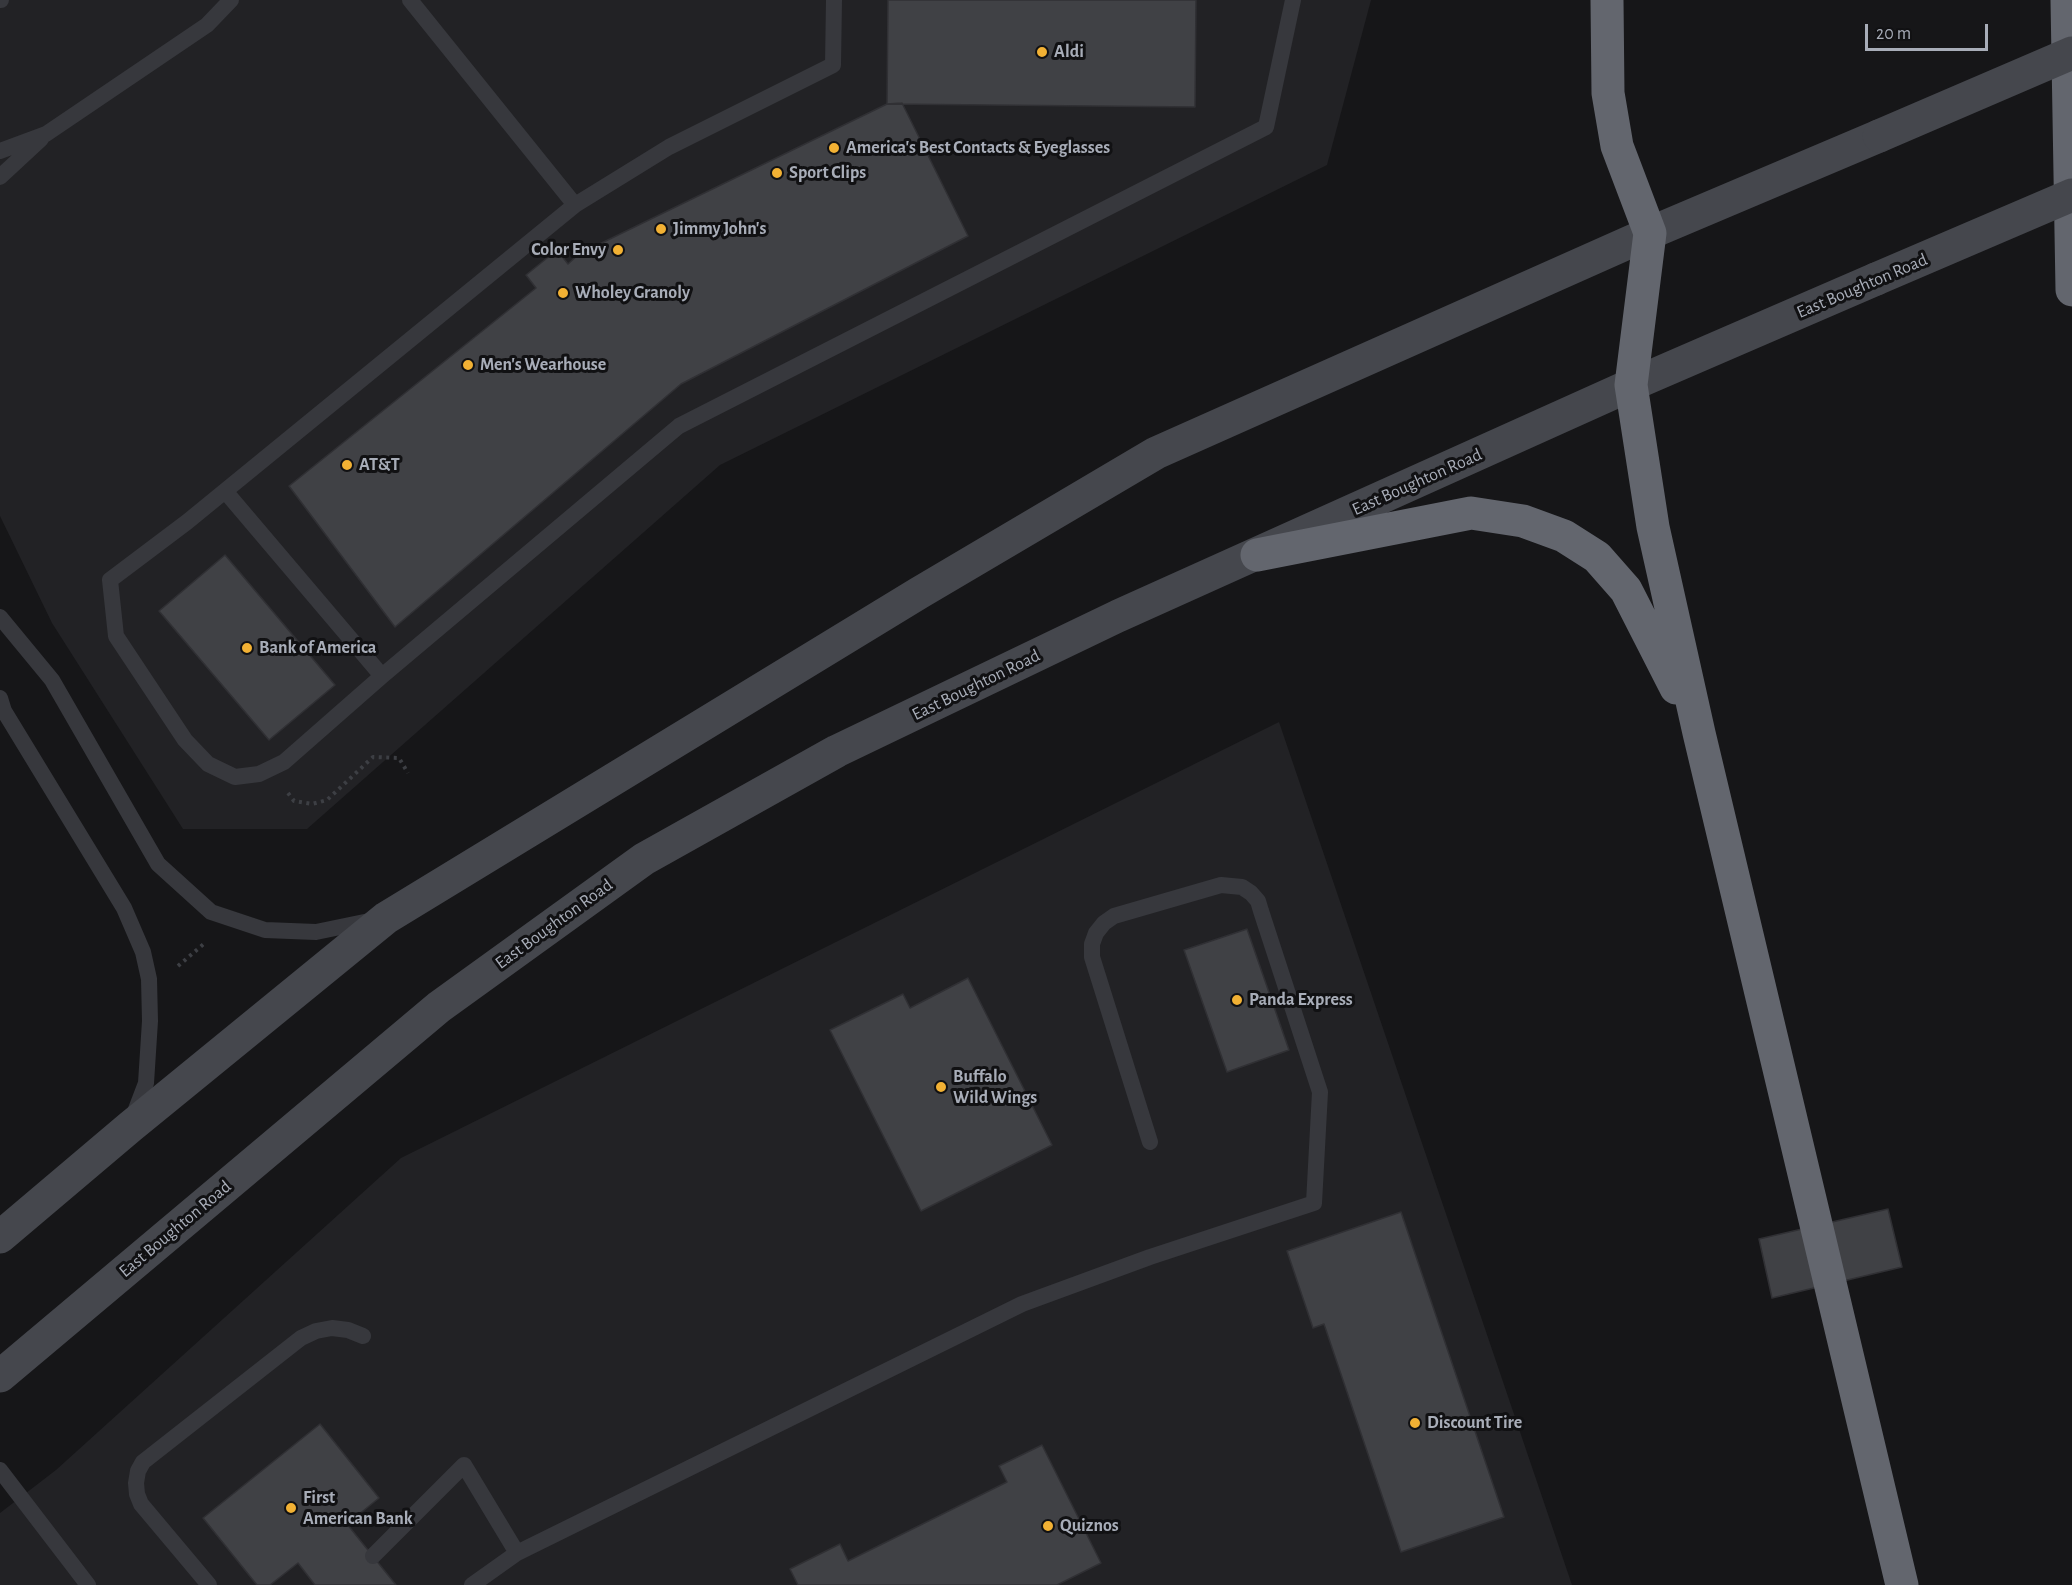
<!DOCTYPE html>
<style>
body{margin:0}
#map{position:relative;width:2072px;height:1585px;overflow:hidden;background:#161618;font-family:"Alegreya Sans",sans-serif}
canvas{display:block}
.scale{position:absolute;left:1865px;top:24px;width:123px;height:27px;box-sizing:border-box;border:3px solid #a8adb8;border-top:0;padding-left:8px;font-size:18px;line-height:21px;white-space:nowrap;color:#a8adb8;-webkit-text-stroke:4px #111113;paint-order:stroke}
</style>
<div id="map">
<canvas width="2072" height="1585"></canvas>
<div class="scale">20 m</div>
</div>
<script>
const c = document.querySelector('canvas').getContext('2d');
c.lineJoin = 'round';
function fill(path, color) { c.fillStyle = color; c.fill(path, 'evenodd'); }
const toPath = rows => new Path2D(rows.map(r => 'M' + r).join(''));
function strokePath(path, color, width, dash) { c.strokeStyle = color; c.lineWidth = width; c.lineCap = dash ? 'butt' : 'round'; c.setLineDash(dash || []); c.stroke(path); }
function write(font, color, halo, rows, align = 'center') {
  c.font = font + ' "Alegreya Sans",sans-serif'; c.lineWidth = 6; c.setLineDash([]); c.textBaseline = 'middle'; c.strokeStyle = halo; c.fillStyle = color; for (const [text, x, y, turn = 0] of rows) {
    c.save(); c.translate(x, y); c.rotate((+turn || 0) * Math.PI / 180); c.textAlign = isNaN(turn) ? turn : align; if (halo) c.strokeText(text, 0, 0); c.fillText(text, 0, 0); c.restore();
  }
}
fill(toPath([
 [0,0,1371,0,1327,165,720,465,307,829,183,829,52,623,0,516],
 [1279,722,1572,1585,0,1585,0,1513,56,1470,401,1158]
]), '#222225');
const building = toPath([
 [888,0,1196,0,1195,107,887,104,888,0],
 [902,103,968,236,681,384,395,627,289,486,536,288,526,275,557,250,568,264,579,254,887,104,902,103],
 [225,555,335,685,269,740,159,611,225,555],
 [1247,929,1289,1050,1227,1072,1184,950,1247,929],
 [968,978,1052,1145,921,1211,830,1030,903,994,910,1008,968,978],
 [1888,1209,1902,1267,1772,1298,1759,1239,1888,1209],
 [1401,1212,1504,1517,1401,1552,1324,1324,1313,1328,1287,1251,1401,1212],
 [320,1424,379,1498,347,1524,396,1585,315,1585,298,1563,270,1585,257,1585,203,1518,320,1424],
 [1042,1445,1101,1563,1057,1585,798,1585,790,1569,840,1544,848,1561,1007,1482,999,1466,1042,1445]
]);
fill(building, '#404145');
strokePath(building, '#303034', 1.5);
strokePath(toPath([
 [288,793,294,801,312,804,327,800,373,757,399,758,408,773],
 [178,966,206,942]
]), '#3d3f44', 4, [3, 4.5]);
strokePath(toPath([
 [0,0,1,0],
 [410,0,575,205,187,522,110,580,116,636,185,740,208,764,235,777,259,774,284,762,382,676,679,426,1266,127,1293,0],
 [0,151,46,134,207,25,231,0],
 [0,177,41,139],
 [575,205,669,147,833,65,834,0],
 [225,491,382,676],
 [0,617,52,680,158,864,211,912,265,930,316,932,374,920],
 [0,698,4,711,124,908,143,952,149,979,150,1021,146,1083,133,1117],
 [0,1470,88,1585],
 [373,1556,464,1465,517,1553],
 [209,1585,141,1504,137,1494,136,1483,138,1471,143,1462,301,1338,316,1331,332,1328,348,1330,363,1336],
 [472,1585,517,1553,1022,1304,1150,1257,1314,1203,1320,1092,1261,911,1258,901,1251,893,1242,887,1221,885,1114,916,1104,923,1096,933,1092,944,1092,957,1150,1142]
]), '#37383d', 16);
strokePath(toPath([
 [0,1237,130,1127,386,918,919,593,1156,453,1650,233,1879,136],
 [0,1376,439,1007,644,859,837,751,1118,616,1631,385,1876,279]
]), '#45474d', 33);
strokePath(toPath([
 [1607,0,1608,93,1617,146,1650,233,1631,385,1653,527,1699,733,1902,1585],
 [2067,0,2072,290],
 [1257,555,1471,513,1523,521,1564,536,1597,557,1626,590,1676,688]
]), '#63666e', 33);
strokePath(toPath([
 [1879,136,2072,53],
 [1876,279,2072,195]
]), '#45474d', 33);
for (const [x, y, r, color] of [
 [1042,52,6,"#f2b134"],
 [834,148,6,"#f2b134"],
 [777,173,6,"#f2b134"],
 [661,229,6,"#f2b134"],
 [618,250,6,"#f2b134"],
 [563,293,6,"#f2b134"],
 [468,365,6,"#f2b134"],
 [347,465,6,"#f2b134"],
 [247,648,6,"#f2b134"],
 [1237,1000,6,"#f2b134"],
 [941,1087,6,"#f2b134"],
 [1415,1423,6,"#f2b134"],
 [291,1508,6,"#f2b134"],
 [1048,1526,6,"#f2b134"]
]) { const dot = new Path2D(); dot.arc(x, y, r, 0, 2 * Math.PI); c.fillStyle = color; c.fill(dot); strokePath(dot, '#111113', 2); }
write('bold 18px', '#a8adb8', '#111113', [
 ["Aldi",1054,52],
 ["America's Best Contacts & Eyeglasses",846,148],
 ["Sport Clips",789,173],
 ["Jimmy John's",673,229],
 ["Color Envy",606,250,"right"],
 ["Wholey Granoly",575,293],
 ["Men's Wearhouse",480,365],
 ["AT&T",359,465],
 ["Bank of America",259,648],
 ["Panda Express",1249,1000],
 ["Buffalo",953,1077],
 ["Wild Wings",953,1098],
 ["Discount Tire",1427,1423],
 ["First",303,1498],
 ["American Bank",303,1519],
 ["Quiznos",1060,1526]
], 'left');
write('18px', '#a8adb8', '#111113', [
 ["East Boughton Road",1862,286,-23],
 ["East Boughton Road",1417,482,-24],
 ["East Boughton Road",976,685,-26],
 ["East Boughton Road",554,924,-36],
 ["East Boughton Road",175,1229,-40]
]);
</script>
